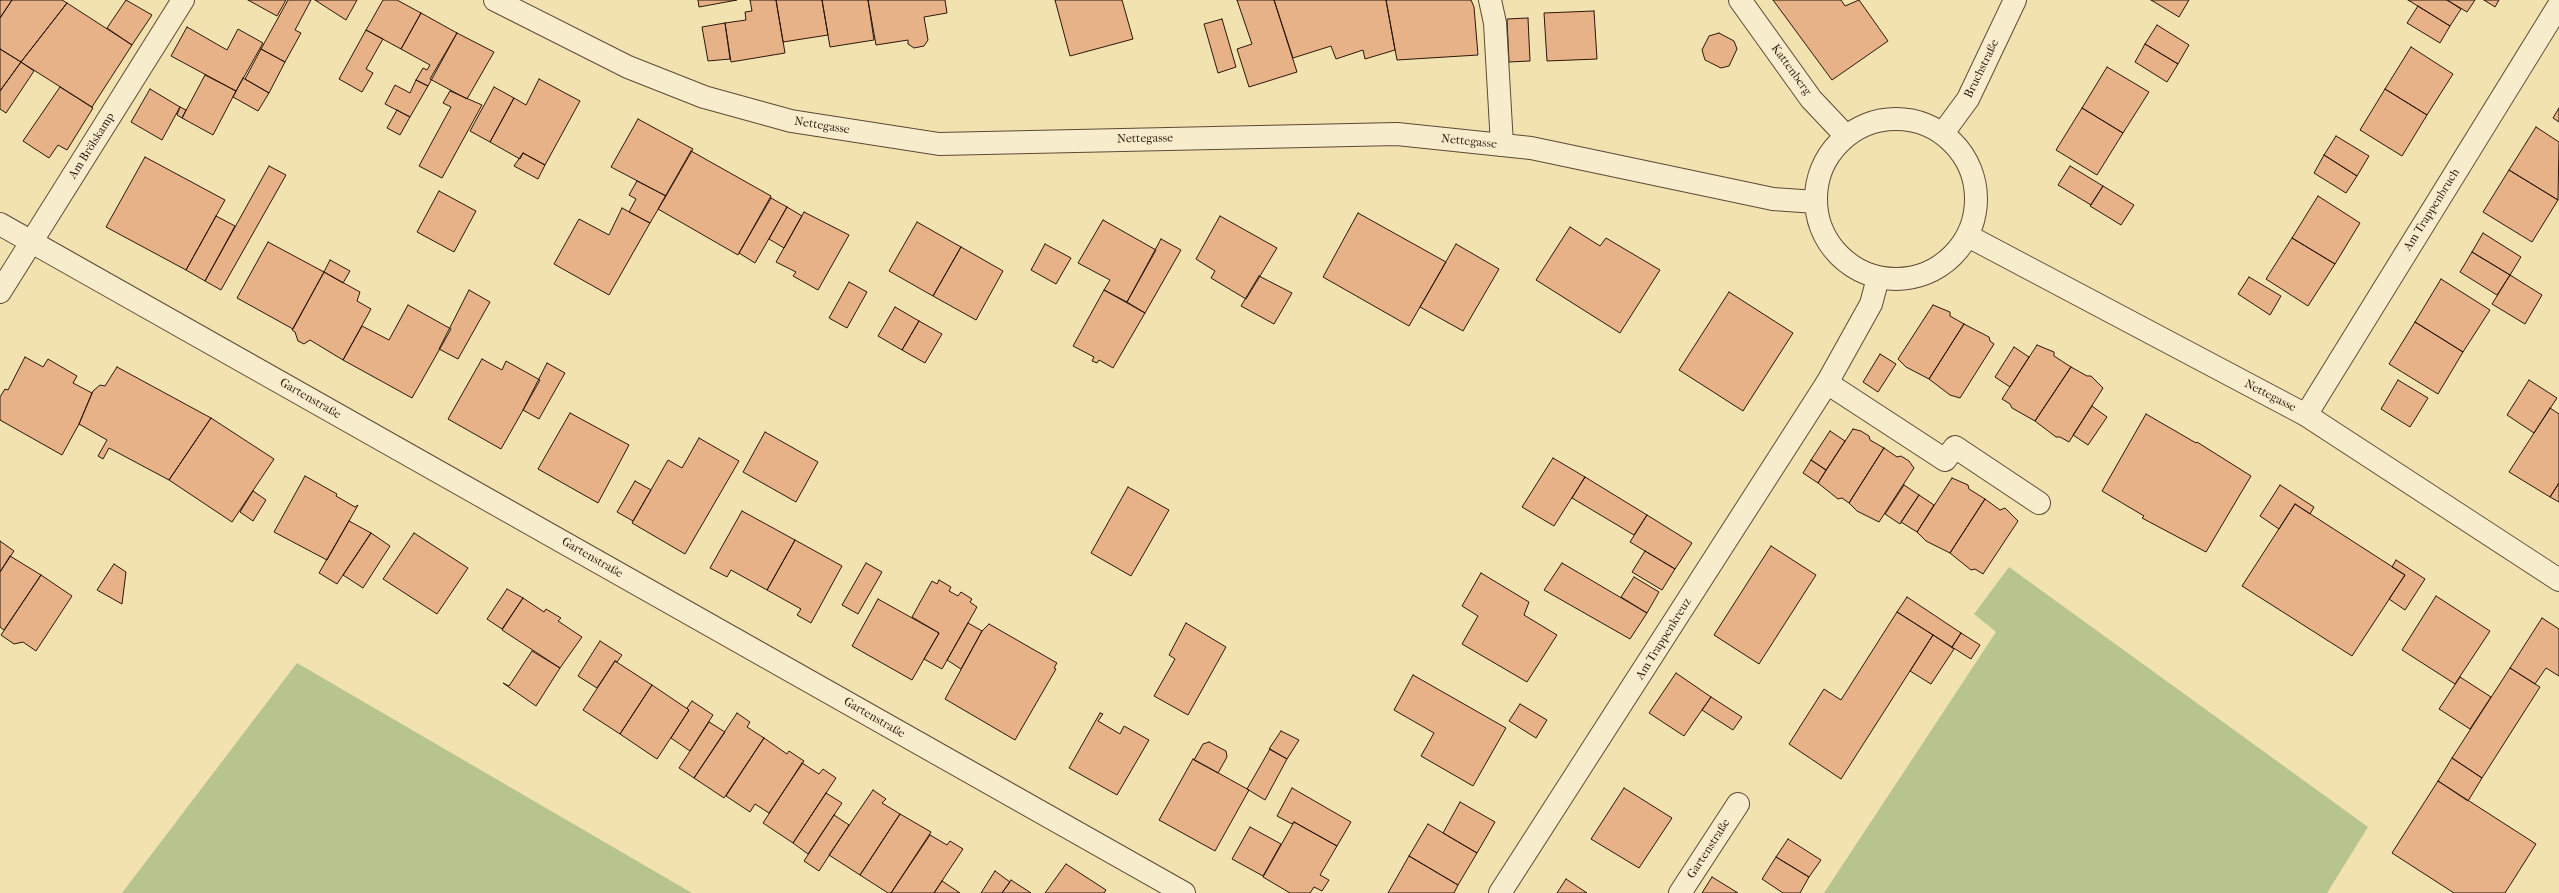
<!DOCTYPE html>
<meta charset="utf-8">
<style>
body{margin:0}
canvas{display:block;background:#f2e2b0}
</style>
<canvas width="2559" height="893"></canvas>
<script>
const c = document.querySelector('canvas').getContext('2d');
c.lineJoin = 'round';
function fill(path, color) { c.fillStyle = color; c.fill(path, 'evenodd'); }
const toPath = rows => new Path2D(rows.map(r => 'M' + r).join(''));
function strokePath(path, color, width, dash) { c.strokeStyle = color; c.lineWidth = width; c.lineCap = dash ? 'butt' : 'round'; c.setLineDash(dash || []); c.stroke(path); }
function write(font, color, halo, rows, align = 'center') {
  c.font = font + ' "IM FELL French Canon",serif'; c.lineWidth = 3; c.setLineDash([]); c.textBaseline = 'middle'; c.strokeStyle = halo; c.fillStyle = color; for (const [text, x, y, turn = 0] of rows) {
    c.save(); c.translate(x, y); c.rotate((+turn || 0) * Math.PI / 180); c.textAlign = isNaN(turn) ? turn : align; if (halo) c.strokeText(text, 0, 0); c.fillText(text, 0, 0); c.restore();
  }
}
fill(toPath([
 [2009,567,2368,827,2327,893,1824,893,1996,632,1974,614],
 [297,663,692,893,122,893]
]), '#b8c48d');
const building = toPath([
 [0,0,12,0,0,18,0,0],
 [12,0,62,0,67,3,21,62,0,49,0,18,12,0],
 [126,0,152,15,132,45,107,28,126,0],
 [248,0,286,0,277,16,248,0],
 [288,0,311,0,295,30,301,33,285,62,261,49,288,0],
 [315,0,357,0,346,20,315,0],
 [383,0,397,0,421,13,401,49,366,30,383,0],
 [698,0,737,0,699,7,698,0],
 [750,0,776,0,785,53,731,62,725,23,746,20,745,12,752,11,750,0],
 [776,0,822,0,828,35,783,42,776,0],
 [822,0,868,0,874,40,830,47,822,0],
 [868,0,945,0,947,13,924,17,928,40,924,46,914,48,908,44,908,40,876,45,868,0],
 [1055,0,1122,0,1133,39,1070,56,1055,0],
 [1237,0,1274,0,1297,72,1249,87,1237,49,1252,44,1237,0],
 [1274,0,1386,0,1395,50,1365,59,1363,50,1336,59,1331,46,1293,58,1274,0],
 [1386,0,1471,0,1474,7,1478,55,1397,60,1386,0],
 [1773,0,1841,0,1845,6,1859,0,1888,41,1832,80,1773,0],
 [2151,0,2189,0,2179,17,2151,0],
 [2408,0,2447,0,2461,9,2450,26,2408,0],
 [2447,0,2475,0,2467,12,2447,0],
 [2484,0,2499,0,2495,7,2484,0],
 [67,3,132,45,92,107,21,62,67,3],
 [2418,6,2450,26,2440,43,2407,23,2418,6],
 [1594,11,1597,59,1547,61,1544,13,1594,11],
 [421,13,457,33,428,86,416,80,423,68,427,70,430,65,401,49,421,13],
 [1528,18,1530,61,1509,62,1507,19,1528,18],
 [1222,19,1236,67,1218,73,1204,24,1222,19],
 [725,23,730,59,708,61,702,27,725,23],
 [2157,25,2189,45,2178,64,2145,44,2157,25],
 [187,27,227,50,238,29,263,43,236,91,171,56,187,27],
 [366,30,383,39,366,69,373,73,362,92,339,79,366,30],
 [457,33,494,52,467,99,430,79,457,33],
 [1719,33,1734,41,1737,49,1729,66,1721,68,1705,60,1702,50,1709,36,1719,33],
 [2145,44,2178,64,2167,82,2135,62,2145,44],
 [2411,47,2453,74,2427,115,2385,89,2411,47],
 [0,49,21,62,0,91,0,49],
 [261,49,285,62,269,93,245,79,261,49],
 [21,62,34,71,6,113,0,109,0,91,21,62],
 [2107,67,2149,92,2123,133,2082,108,2107,67],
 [205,75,236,91,213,135,182,118,205,75],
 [243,78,269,93,258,111,233,97,243,78],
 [539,79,580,101,545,165,523,153,520,159,490,142,514,98,526,105,539,79],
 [416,80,428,86,410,117,385,104,395,85,410,93,416,80],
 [60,87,93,108,67,150,58,145,49,158,23,141,60,87],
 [494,87,514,98,490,142,470,131,494,87],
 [150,89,180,107,162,140,131,122,150,89],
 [2385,89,2427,115,2402,156,2360,130,2385,89],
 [450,91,482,105,442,178,419,166,451,107,443,103,450,91],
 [180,107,186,110,182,118,177,115,180,107],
 [2082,108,2123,133,2097,175,2056,150,2082,108],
 [2559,108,2559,122,2553,118,2559,108],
 [397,110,410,117,400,135,387,128,397,110],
 [638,119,693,149,666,196,611,167,638,119],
 [2536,127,2559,142,2558,200,2509,170,2536,127],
 [2336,136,2369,156,2357,176,2324,155,2336,136],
 [691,151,771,196,738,255,658,209,691,151],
 [523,153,545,165,538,179,514,166,523,153],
 [2324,155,2357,176,2346,193,2314,173,2324,155],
 [145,157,225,200,186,270,106,227,145,157],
 [269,166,286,175,221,290,205,281,269,166],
 [2070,166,2103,186,2091,205,2058,185,2070,166],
 [2509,170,2558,200,2532,242,2483,212,2509,170],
 [637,181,666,196,650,223,629,212,636,199,629,195,637,181],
 [2103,186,2134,205,2121,225,2090,206,2103,186],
 [439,191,476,211,454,252,417,232,439,191],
 [2318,196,2360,223,2335,264,2292,238,2318,196],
 [771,198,787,207,755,263,739,253,771,198],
 [787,207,802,216,784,248,769,239,787,207],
 [622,208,650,223,609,295,554,264,579,219,609,235,622,208],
 [804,212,849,235,818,290,793,276,796,272,776,262,804,212],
 [1358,213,1446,262,1409,326,1323,277,1358,213],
 [216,216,235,226,205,281,186,270,216,216],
 [1220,216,1277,248,1246,299,1211,278,1215,271,1196,259,1220,216],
 [1103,220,1156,250,1127,302,1104,290,1110,280,1078,263,1103,220],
 [917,222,961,247,933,296,889,271,917,222],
 [1570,227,1600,246,1606,238,1660,270,1620,333,1536,280,1570,227],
 [2483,233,2521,257,2510,275,2472,252,2483,233],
 [2292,238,2335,264,2308,306,2266,279,2292,238],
 [1161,239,1181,250,1145,313,1127,302,1161,239],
 [268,242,324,272,293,329,237,298,268,242],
 [1045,244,1071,258,1056,284,1031,270,1045,244],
 [1456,244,1499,269,1463,331,1420,307,1456,244],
 [961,247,1003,271,976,320,933,296,961,247],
 [2472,252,2510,275,2497,295,2460,272,2472,252],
 [330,260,350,271,343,283,324,272,330,260],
 [324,272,360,292,357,301,371,309,343,360,310,340,304,344,298,341,295,332,292,330,324,272],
 [2510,275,2542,295,2525,324,2492,304,2510,275],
 [1259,276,1292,293,1274,324,1241,306,1259,276],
 [2249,277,2281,296,2270,315,2238,294,2249,277],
 [2441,279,2490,310,2463,352,2415,322,2441,279],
 [849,282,867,292,847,328,829,318,849,282],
 [469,290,490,302,458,359,439,349,469,290],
 [1104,290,1145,313,1113,368,1099,360,1097,363,1092,361,1094,357,1073,346,1104,290],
 [1729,292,1793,333,1743,411,1679,370,1729,292],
 [408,305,451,329,412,398,343,360,362,326,389,340,408,305],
 [1933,305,1950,312,1950,316,1964,324,1929,379,1906,367,1898,359,1933,305],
 [895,307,919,321,902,350,878,336,895,307],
 [919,321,942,334,925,363,902,350,919,321],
 [2415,322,2463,352,2438,394,2389,364,2415,322],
 [1964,324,1989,337,1990,341,1994,344,1960,398,1950,395,1929,379,1964,324],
 [2037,345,2054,352,2054,356,2071,367,2035,421,2012,408,2010,404,2002,399,2037,345],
 [2014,347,2029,357,2010,387,1995,377,2014,347],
 [1880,354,1896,364,1878,392,1863,382,1880,354],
 [25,357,43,367,48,359,77,376,73,383,92,393,79,424,62,455,0,420,0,397,5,389,8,390,25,357],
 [482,359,502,370,506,361,540,380,501,449,448,419,482,359],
 [547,363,565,373,539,419,523,410,547,363],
 [117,367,211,418,169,480,109,448,103,459,98,456,107,440,79,424,93,391,100,385,105,386,117,367],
 [2071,367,2087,376,2091,376,2103,388,2069,442,2060,437,2056,437,2035,421,2071,367],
 [2398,380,2428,398,2410,427,2381,409,2398,380],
 [2529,380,2557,398,2534,433,2507,415,2529,380],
 [2092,406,2107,417,2088,445,2073,435,2092,406],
 [2550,408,2559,414,2559,483,2550,497,2509,472,2550,408],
 [570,413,629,445,598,503,538,469,570,413],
 [2146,414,2196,443,2197,442,2251,476,2206,552,2142,518,2144,516,2102,491,2146,414],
 [211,418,274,459,232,522,169,480,211,418],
 [1853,429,1861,431,1869,436,1870,440,1884,448,1849,503,1842,498,1838,499,1818,483,1853,429],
 [1830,431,1845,441,1826,470,1811,460,1830,431],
 [765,432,818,462,796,502,743,472,765,432],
 [699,438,739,461,685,554,632,523,668,460,682,468,699,438],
 [1884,448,1897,457,1901,456,1909,461,1914,468,1879,522,1857,511,1849,503,1884,448],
 [1553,458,1585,477,1554,526,1522,507,1553,458],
 [1811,460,1826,470,1818,483,1803,473,1811,460],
 [305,476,337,494,336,496,355,507,358,505,327,560,274,532,305,476],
 [1585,477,1647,515,1634,535,1572,498,1585,477],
 [1952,478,1968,485,1969,489,1985,499,1950,553,1926,541,1917,532,1952,478],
 [635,481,651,490,633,521,617,512,635,481],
 [2559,483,2559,502,2550,497,2559,483],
 [1904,485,1919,495,1900,524,1885,514,1904,485],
 [2280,485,2314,507,2310,514,2295,504,2279,529,2260,516,2280,485],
 [1128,487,1169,510,1131,576,1091,553,1128,487],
 [253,491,266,500,253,521,240,512,253,491],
 [1919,495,1934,505,1917,532,1901,522,1919,495],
 [1985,499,2000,510,2005,508,2018,521,1983,574,1975,569,1971,570,1950,553,1985,499],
 [2295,504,2405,575,2352,656,2242,586,2295,504],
 [742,511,795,540,767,590,731,570,727,577,710,568,742,511],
 [1647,515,1692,543,1675,569,1630,542,1647,515],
 [349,521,371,533,337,584,319,573,349,521],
 [371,533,390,546,363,588,343,575,371,533],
 [414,533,468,568,437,614,383,579,414,533],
 [795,540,842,566,811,623,797,615,801,609,767,590,795,540],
 [0,541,14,551,0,572,0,541],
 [1771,546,1816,575,1759,664,1714,635,1771,546],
 [1645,551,1675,569,1662,590,1632,572,1645,551],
 [10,556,41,575,4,630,0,627,0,572,10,556],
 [2396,560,2425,579,2405,610,2389,599,2405,575,2392,567,2396,560],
 [866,563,882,572,858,614,842,605,866,563],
 [1562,563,1647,613,1630,639,1544,590,1562,563],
 [114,564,126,572,122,604,97,590,114,564],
 [1481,573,1529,602,1524,615,1557,635,1527,682,1462,644,1478,616,1462,606,1481,573],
 [41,575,72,596,36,651,23,642,14,644,1,635,41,575],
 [1634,577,1659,592,1647,613,1621,597,1634,577],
 [939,580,951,587,949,591,958,596,961,592,972,599,970,602,977,607,942,669,924,659,939,633,912,617,932,581,937,584,939,580],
 [507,589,523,598,502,629,487,619,507,589],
 [2436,596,2490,631,2455,684,2402,650,2436,596],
 [1907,597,1961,633,1952,647,1897,612,1907,597],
 [523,598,544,612,546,609,561,618,558,621,582,637,560,668,502,630,523,598],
 [878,599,939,633,912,680,852,646,878,599],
 [1897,612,1933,635,1841,779,1789,744,1824,689,1841,700,1897,612],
 [2542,618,2559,629,2559,676,2546,668,2535,684,2510,668,2542,618],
 [968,623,982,631,961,669,947,660,968,623],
 [1186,623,1226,647,1188,715,1154,696,1175,659,1169,655,1186,623],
 [989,624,1057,663,1054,668,1056,669,1015,740,945,699,982,631,989,624],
 [1961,633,1980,645,1971,659,1952,647,1961,633],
 [1933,635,1954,649,1931,684,1910,671,1933,635],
 [600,641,622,655,617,662,615,661,597,688,578,676,600,641],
 [532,651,560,668,536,706,503,683,509,686,532,651],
 [615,661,652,685,620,734,583,710,615,661],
 [2510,668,2540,687,2482,778,2452,758,2510,668],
 [1676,673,1711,697,1684,736,1649,713,1676,673],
 [1413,675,1506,728,1473,786,1421,756,1434,733,1394,710,1413,675],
 [2460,677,2491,697,2470,729,2439,709,2460,677],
 [652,685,689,710,657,759,620,734,652,685],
 [1711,697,1742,717,1733,730,1702,710,1711,697],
 [692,701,713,715,690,751,671,738,689,710,687,708,692,701],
 [1520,704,1547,720,1536,738,1509,721,1520,704],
 [737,713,750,722,747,727,764,738,724,798,694,778,737,713],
 [1100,713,1103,714,1098,721,1120,734,1124,726,1149,740,1117,795,1069,768,1100,713],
 [709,722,725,732,694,778,679,768,709,722],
 [1281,731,1299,740,1287,759,1269,749,1281,731],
 [764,738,787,754,789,751,804,761,769,813,755,804,750,812,726,796,764,738],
 [1209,742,1226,751,1227,757,1218,773,1194,760,1203,744,1209,742],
 [1270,749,1287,759,1265,800,1247,789,1270,749],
 [2452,758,2482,778,2468,801,2438,781,2452,758],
 [1193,759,1249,790,1215,851,1159,820,1193,759],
 [802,763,819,774,823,769,836,778,793,843,763,823,802,763],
 [2438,781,2536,844,2505,893,2454,893,2392,853,2438,781],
 [1292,788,1351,822,1337,846,1294,822,1292,824,1277,816,1292,788],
 [1624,788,1672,818,1639,868,1591,839,1624,788],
 [873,790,886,799,882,803,900,814,860,875,829,855,873,790],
 [826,793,842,803,808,854,793,843,826,793],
 [1460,802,1495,822,1477,853,1443,833,1460,802],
 [900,814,931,832,891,893,888,893,860,875,900,814],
 [834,815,849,825,819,871,804,861,834,815],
 [1294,822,1337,846,1320,875,1329,880,1322,891,1314,887,1310,893,1290,893,1263,877,1294,822],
 [1428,824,1477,853,1458,885,1409,856,1428,824],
 [1250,827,1281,844,1263,876,1232,859,1250,827],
 [930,835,947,845,950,841,963,849,934,893,891,893,930,835],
 [1788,839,1821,860,1809,877,1776,857,1788,839],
 [1409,856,1458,885,1454,893,1388,893,1409,856],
 [1776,857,1809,877,1800,893,1783,893,1762,879,1776,857],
 [1066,864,1106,890,1104,893,1045,893,1066,864],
 [995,871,1010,882,1002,893,981,893,995,871],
 [1712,877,1738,893,1702,893,1712,877],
 [1566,879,1587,893,1557,893,1566,879],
 [1011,880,1031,893,1002,893,1011,880],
 [942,881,960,893,934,893,942,881]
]);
fill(building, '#e7b287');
strokePath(building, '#2b170c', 1);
const service = toPath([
 [1490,0,1495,23,1502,145],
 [1827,383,1945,460,1955,447,2039,503]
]);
const minor = toPath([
 [1740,0,1811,99,1846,136],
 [1943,133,1968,99,2015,0],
 [0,224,1184,893],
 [0,292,183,0],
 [2306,415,2559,5],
 [1500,893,1827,383,1871,304,1878,278],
 [1680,893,1738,804]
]);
const tertiary = toPath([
 [495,0,628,67,704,97,791,121,939,144,1397,134,1531,148,1773,199,1816,202],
 '1816 199a80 80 0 1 1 160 0a80 80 0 1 1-160 0Z',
 [1968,236,2306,415,2559,580]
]);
strokePath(service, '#5d4a35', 24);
strokePath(minor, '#5d4a35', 24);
strokePath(tertiary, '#5d4a35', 24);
strokePath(service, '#f7eccc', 22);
strokePath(minor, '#f7eccc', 22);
strokePath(tertiary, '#f7eccc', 22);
write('12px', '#2b170c', '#f7eccc', [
 ["Bruchstraße",1982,69,-64],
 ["Kattenberg",1791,70,54],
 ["Nettegasse",822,126,9],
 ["Nettegasse",1145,139,-1],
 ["Nettegasse",1469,142,6],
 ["Am Brölskamp",92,146,-58],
 ["Am Trappenbruch",2432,210,-58],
 ["Nettegasse",2270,396,27],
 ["Gartenstraße",310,399,30],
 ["Gartenstraße",592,558,30],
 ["Am Trappenkreuz",1664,639,-58],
 ["Gartenstraße",874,718,30],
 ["Gartenstraße",1709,849,-57]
]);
</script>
